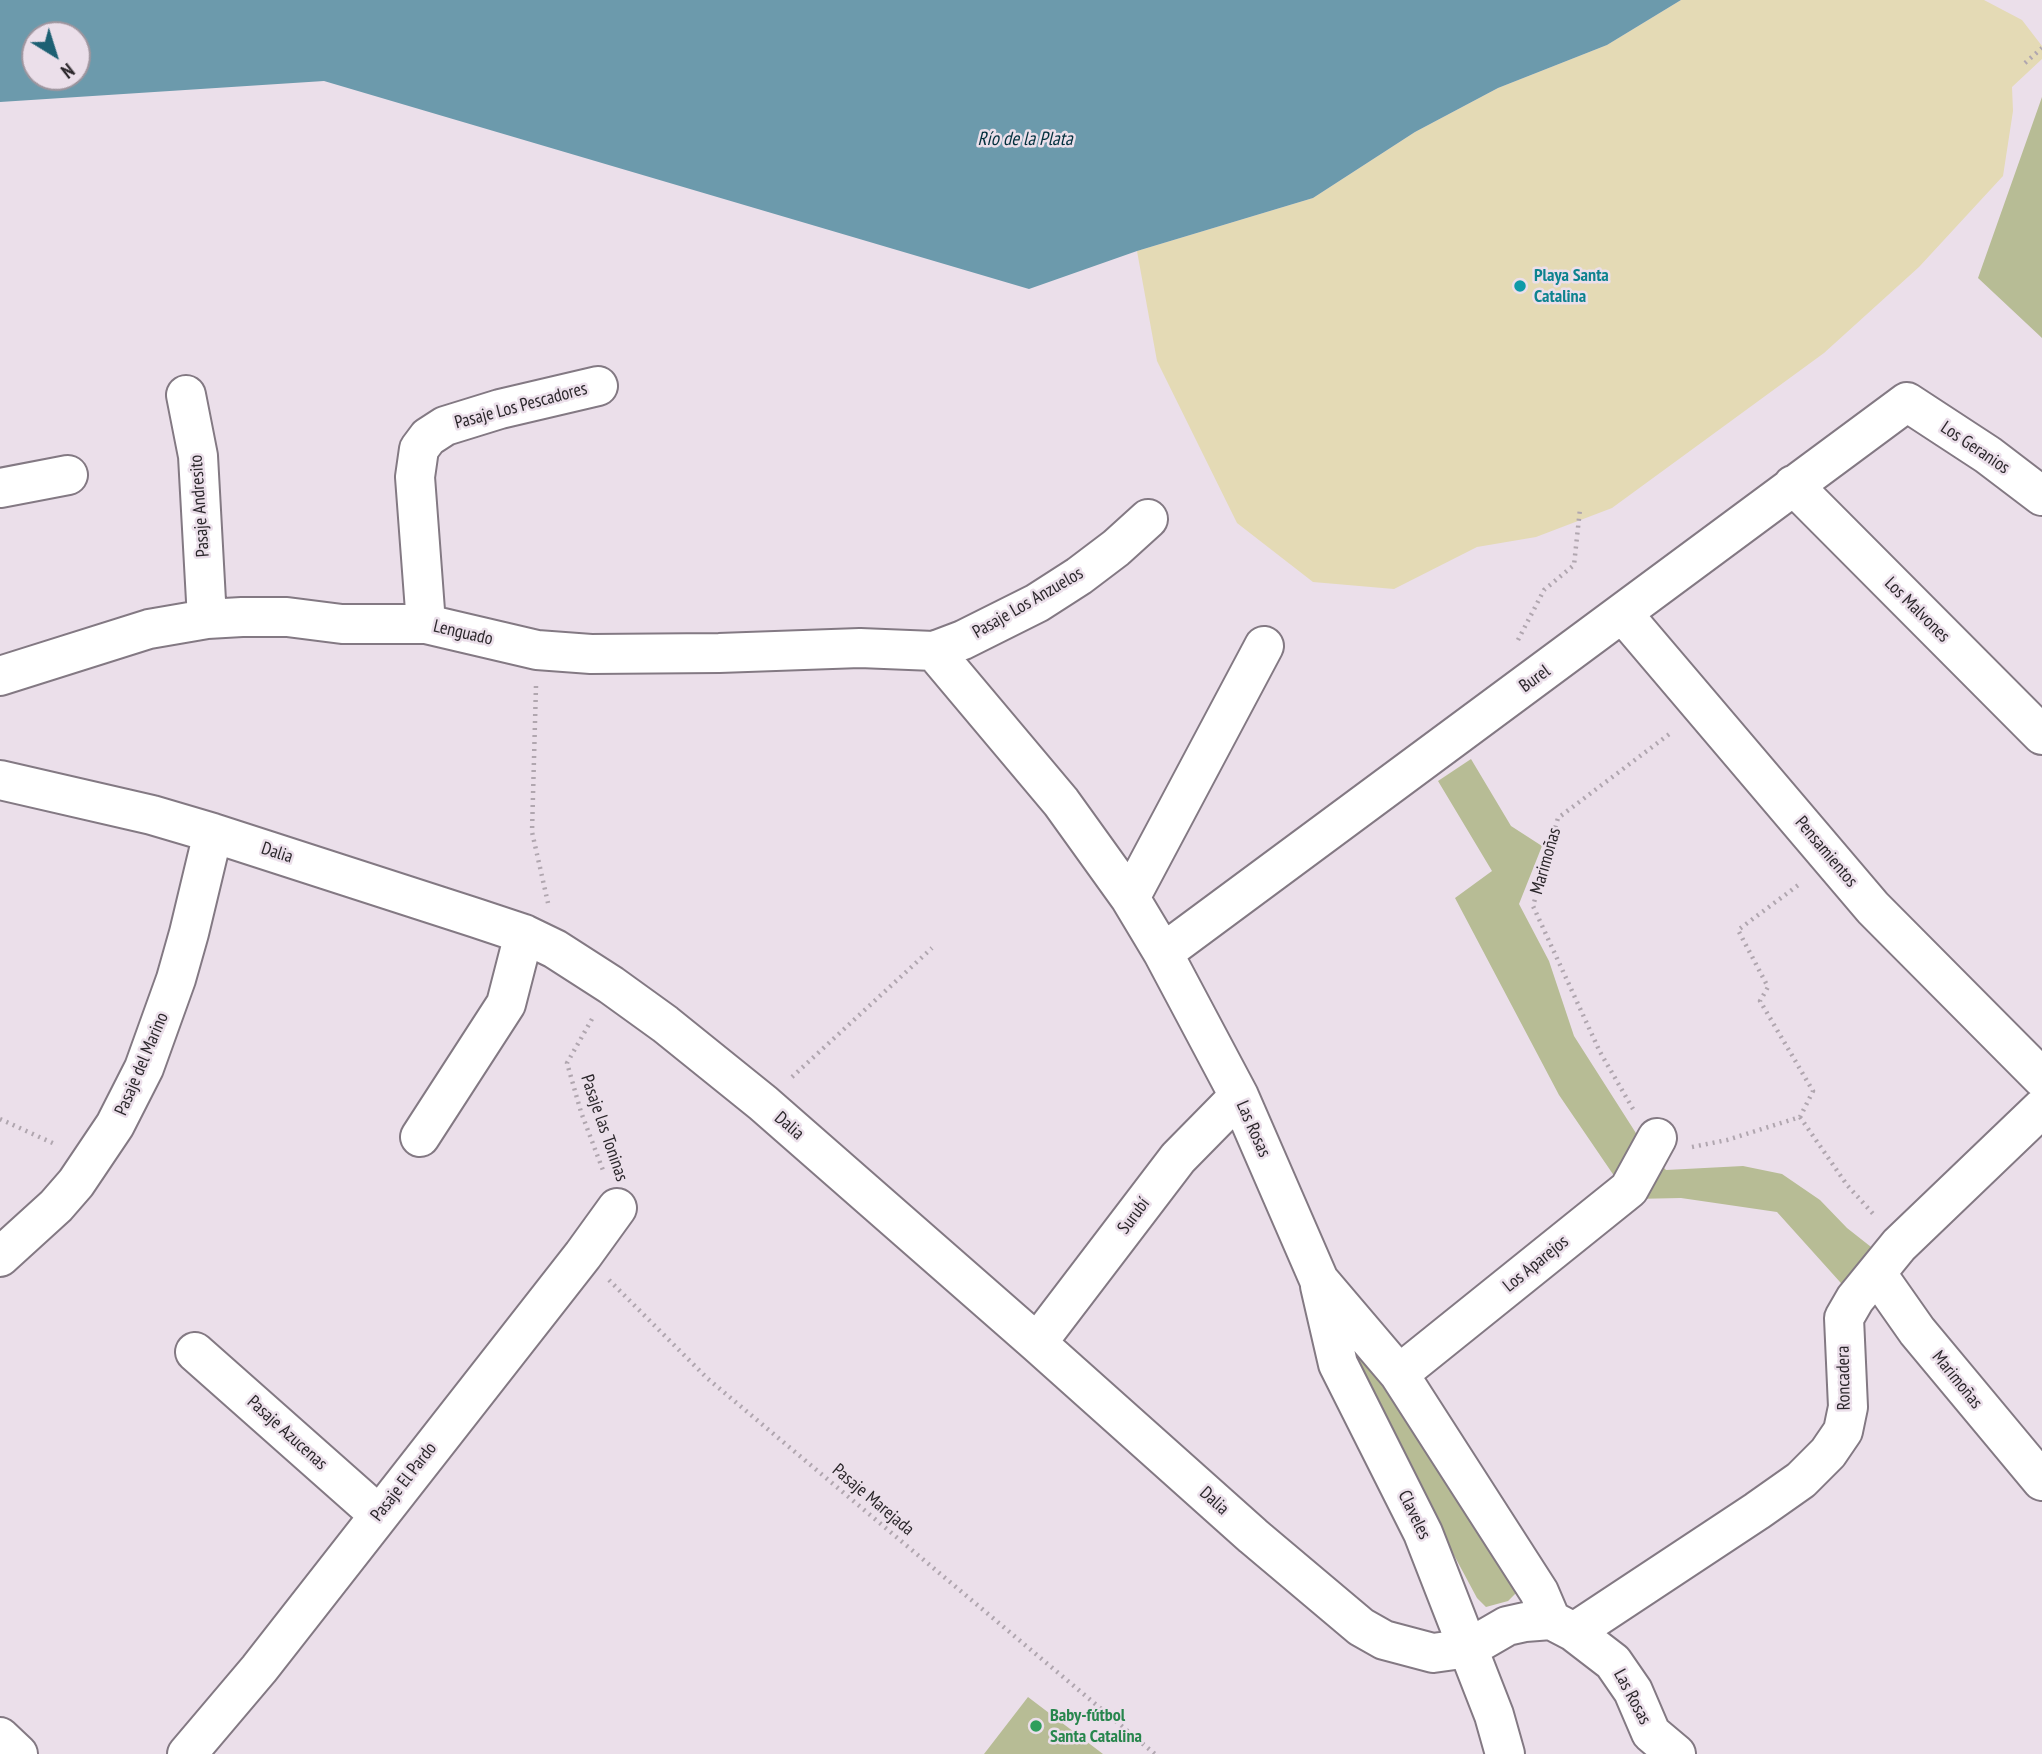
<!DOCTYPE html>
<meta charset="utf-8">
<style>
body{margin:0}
#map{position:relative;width:2042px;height:1754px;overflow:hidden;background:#ebdfea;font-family:"PT Sans Narrow",sans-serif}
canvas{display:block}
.north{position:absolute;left:21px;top:21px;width:70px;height:70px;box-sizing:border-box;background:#ebdfea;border:2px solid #9e959e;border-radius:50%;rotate:142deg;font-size:19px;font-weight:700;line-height:28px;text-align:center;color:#2b272b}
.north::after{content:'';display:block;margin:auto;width:24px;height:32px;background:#1d6073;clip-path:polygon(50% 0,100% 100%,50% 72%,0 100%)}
</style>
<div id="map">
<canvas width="2042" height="1754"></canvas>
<div class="north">N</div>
</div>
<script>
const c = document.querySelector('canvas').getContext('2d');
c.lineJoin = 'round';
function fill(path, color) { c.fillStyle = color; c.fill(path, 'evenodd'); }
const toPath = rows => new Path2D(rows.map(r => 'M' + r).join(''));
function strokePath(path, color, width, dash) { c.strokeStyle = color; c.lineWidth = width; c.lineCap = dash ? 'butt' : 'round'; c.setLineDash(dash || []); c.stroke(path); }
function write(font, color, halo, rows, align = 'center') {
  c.font = font + ' "PT Sans Narrow",sans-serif'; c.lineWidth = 5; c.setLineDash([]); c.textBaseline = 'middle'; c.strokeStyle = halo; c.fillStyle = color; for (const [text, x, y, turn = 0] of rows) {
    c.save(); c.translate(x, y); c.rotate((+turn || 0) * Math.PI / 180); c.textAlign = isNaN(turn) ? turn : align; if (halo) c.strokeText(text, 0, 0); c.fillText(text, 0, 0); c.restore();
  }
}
fill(toPath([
 [2042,97,2042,338,1978,278],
 [1471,759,1511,826,1542,846,1519,904,1549,961,1574,1036,1648,1152,1666,1170,1743,1166,1782,1174,1820,1200,1847,1228,1880,1254,1849,1292,1777,1212,1681,1198,1633,1199,1621,1186,1559,1095,1455,898,1492,871,1438,781],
 [1362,1352,1518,1591,1508,1601,1486,1607,1477,1598,1405,1464,1353,1360,1356,1354],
 [1028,1697,1103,1754,984,1754]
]), '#b7bc95');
fill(toPath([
 [1681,0,1984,0,2022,20,2042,46,2042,59,2012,87,2013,111,2003,176,1919,267,1824,353,1612,508,1536,537,1477,547,1394,589,1313,582,1237,523,1157,361,1137,251,1313,198,1415,132,1498,88,1607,45]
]), '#e4dab5');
fill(toPath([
 [0,0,1681,0,1607,45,1498,88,1415,132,1313,198,1137,251,1029,289,324,81,0,102],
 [77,35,77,77,35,77,35,35]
]), '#6c9aac');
const minor = toPath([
 [186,395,198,456,207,619],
 [1793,485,2042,735],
 [0,488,68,475],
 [1623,614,1873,908,2042,1078],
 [426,624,415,477,419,449,428,437,445,426,500,409,598,386],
 [934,651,1061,802,1130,898,1163,953,1239,1096,1319,1280,1399,1374,1539,1592,1551,1620],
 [0,676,149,629,207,619,242,617,287,617,342,624,426,624,537,650,591,654,719,653,860,648,934,651,963,640,1037,603,1079,576,1116,548,1148,519],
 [0,780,152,815,213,833,476,918,524,934,555,949,611,985,665,1024,763,1103,1037,1343,1253,1536,1361,1627,1384,1640,1433,1653,1469,1648,1507,1626,1525,1622,1551,1620,1574,1632,1613,1662,1633,1691,1651,1733,1676,1754],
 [1130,898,1264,646],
 [1163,953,1907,402,1988,455,2042,496],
 [420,1137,506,1004,524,934],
 [0,1257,56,1206,76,1183,115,1125,144,1068,176,979,189,933,213,833],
 [1877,1274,1917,1331,2042,1481],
 [1320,1286,1338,1364,1423,1533,1494,1715,1505,1754],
 [1037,1343,1178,1158,1239,1096],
 [195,1352,379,1515],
 [1399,1374,1629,1189,1657,1138],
 [1574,1632,1757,1511,1801,1480,1828,1453,1843,1431,1848,1407,1844,1318,1855,1299,1899,1245,2042,1108],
 [0,1737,18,1754],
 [187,1754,259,1669,583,1255,617,1208]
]);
strokePath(minor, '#837983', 42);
strokePath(toPath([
 [2025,63,2042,48],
 [1518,640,1544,590,1574,565,1580,509],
 [536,686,532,832,548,903],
 [592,1019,567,1063,581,1112,604,1173],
 [792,1077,932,948],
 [1633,1109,1600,1052,1533,906,1558,818,1672,732],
 [1800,1117,1847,1185,1876,1217],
 [0,1119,57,1145],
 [1692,1147,1727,1140,1800,1117,1813,1091,1760,1001,1768,987,1738,930,1801,883],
 [609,1280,707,1378,1155,1754]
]), '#b0a6af', 4.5, [2, 5]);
strokePath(minor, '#fff', 38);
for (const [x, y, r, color] of [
 [1520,286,7,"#0f9aa8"],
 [1036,1726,7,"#2e9e5b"]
]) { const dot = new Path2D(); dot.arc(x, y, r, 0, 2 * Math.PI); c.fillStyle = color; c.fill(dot); strokePath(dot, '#ebdfea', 2.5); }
write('bold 18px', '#0d838f', '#ebdfea', [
 ["Playa Santa",1534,276],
 ["Catalina",1534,297]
], 'left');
write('18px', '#2b272b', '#ebdfea', [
 ["Pasaje Los Pescadores",521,406,-15],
 ["Los Geranios",1975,448,34],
 ["Pasaje Andresito",200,506,-94],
 ["Pasaje Los Anzuelos",1028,603,-30],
 ["Los Malvones",1917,610,45],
 ["Lenguado",463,633,13],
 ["Burel",1535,679,-36],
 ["Pensamientos",1826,852,50],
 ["Dalia",277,853,18],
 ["Marimoñas",1546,861,-74],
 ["Pasaje del Marino",142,1064,-67],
 ["Dalia",789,1126,41],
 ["Pasaje las Toninas",604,1128,71],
 ["Las Rosas",1253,1129,66],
 ["Surubí",1134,1216,-53],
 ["Los Aparejos",1536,1264,-39],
 ["Roncadera",1844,1378,-91],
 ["Marimoñas",1957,1380,51],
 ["Pasaje Azucenas",287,1433,42],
 ["Pasaje El Pardo",404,1482,-52],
 ["Pasaje Marejada",873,1500,40],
 ["Dalia",1214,1501,42],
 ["Claveles",1414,1515,64],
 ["Las Rosas",1632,1697,62]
]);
write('bold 18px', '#27864d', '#ebdfea', [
 ["Baby-fútbol",1050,1716],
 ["Santa Catalina",1050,1737]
], 'left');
write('italic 19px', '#03303e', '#ebdfea', [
 ["Río de la Plata",1025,140]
]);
</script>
